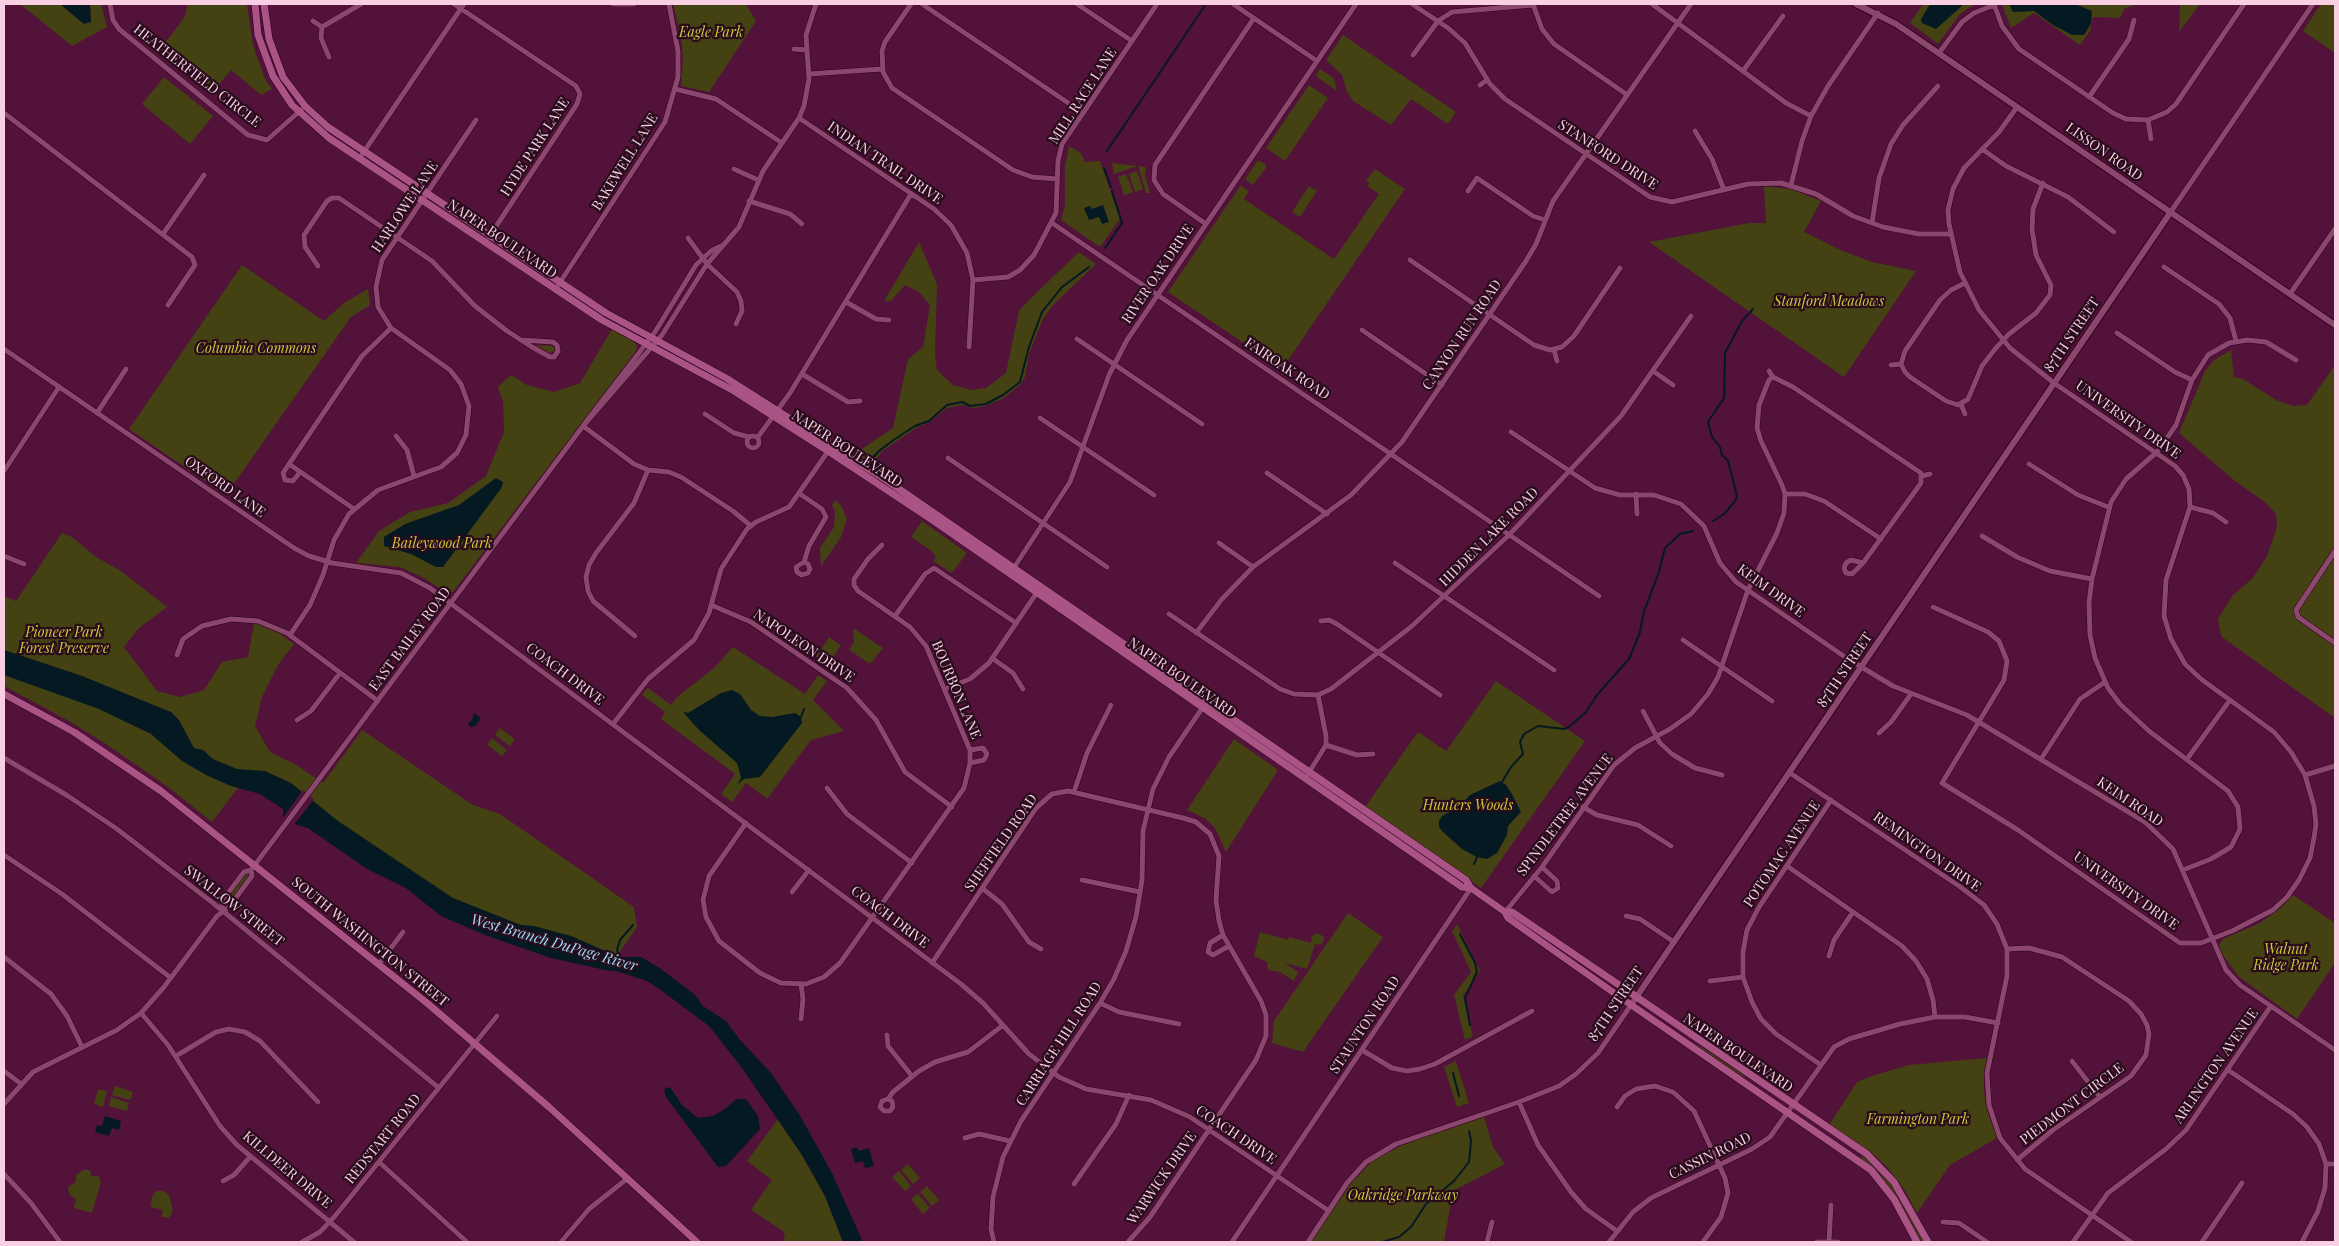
<!DOCTYPE html>
<style>
body{margin:0}
#map{position:relative;width:2339px;height:1246px;overflow:hidden;background:#52123a;font-family:"Playfair Display",serif}
canvas{display:block}
.frame{position:absolute;inset:0;border:5px solid #f8cfe3;pointer-events:none}
</style>
<div id="map">
<canvas width="2339" height="1246"></canvas>
<div class="frame"></div>
</div>
<script>
const c = document.querySelector('canvas').getContext('2d');
c.lineJoin = 'round';
function fill(path, color) { c.fillStyle = color; c.fill(path, 'evenodd'); }
const toPath = rows => new Path2D(rows.map(r => 'M' + r).join(''));
function strokePath(path, color, width, dash) { c.strokeStyle = color; c.lineWidth = width; c.lineCap = dash ? 'butt' : 'round'; c.setLineDash(dash || []); c.stroke(path); }
function write(font, color, halo, rows, align = 'center') {
  c.font = font + ' "Playfair Display",serif'; c.lineWidth = 4.5; c.setLineDash([]); c.textBaseline = 'middle'; c.strokeStyle = halo; c.fillStyle = color; for (const [text, x, y, turn = 0] of rows) {
    c.save(); c.translate(x, y); c.rotate((+turn || 0) * Math.PI / 180); c.textAlign = isNaN(turn) ? turn : align; if (halo) c.strokeText(text, 0, 0); c.fillText(text, 0, 0); c.restore();
  }
}
fill(toPath([
 [20,4,60,4,83,23,91,22,90,4,101,4,107,27,72,46],
 [188,4,247,4,253,45,265,79,272,89,261,95,231,70,211,94,158,52,184,18],
 [673,4,746,4,756,21,709,92,681,86,683,58,681,36],
 [1923,4,1975,4,1960,14,1938,44,1910,23],
 [2002,4,2140,4,2125,8,2120,18,2093,17,2090,31,2080,45,2034,13,2011,28],
 [2180,4,2200,4,2179,32],
 [2321,4,2335,4,2335,53,2303,31],
 [1343,35,1456,112,1448,124,1411,99,1391,125,1353,101,1347,92,1342,75,1326,60],
 [1320,69,1334,78,1337,91,1317,77,1316,75],
 [164,77,213,116,190,144,142,104],
 [1309,85,1328,98,1285,161,1266,148],
 [1069,146,1081,153,1085,162,1100,161,1120,219,1100,247,1061,220,1065,205,1065,166],
 [1258,160,1266,165,1266,168,1253,185,1245,179],
 [1112,163,1146,167,1145,176,1150,193,1146,193,1138,166,1114,174],
 [1375,169,1405,189,1282,369,1168,292,1241,185,1249,191,1244,199,1334,259,1379,194,1367,186,1369,183,1366,181],
 [1137,171,1143,189,1135,192,1129,174],
 [1126,174,1133,192,1124,195,1118,177],
 [1309,186,1317,191,1300,217,1292,212],
 [1764,186,1790,189,1821,201,1804,232,1838,249,1872,262,1916,271,1844,377,1649,242,1749,223,1766,223],
 [919,242,937,284,935,354,937,370,953,385,971,390,986,388,1006,373,1019,311,1031,298,1079,252,1096,264,1052,306,1043,319,1029,354,1025,377,1021,384,1002,399,985,406,973,408,962,405,947,408,928,423,916,428,881,452,873,465,856,454,857,452,893,428,908,359,923,347,930,305,919,292,905,285,891,301,884,301],
 [242,265,324,321,344,303,368,289,370,305,351,317,226,495,129,429],
 [612,329,634,342,637,345,636,351,453,592,445,592,424,578,400,567,356,563,379,531,410,512,448,503,486,476,504,432,503,402,498,387,511,375,527,385,554,392,580,383],
 [536,345,553,346,555,350,550,353],
 [2231,350,2234,377,2243,379,2276,400,2293,406,2307,405,2335,365,2335,718,2222,637,2220,632,2218,619,2233,595,2253,578,2267,556,2277,527,2276,514,2265,502,2235,481,2179,433,2205,371,2214,360],
 [835,500,841,505,847,519,841,537,821,566,820,548,834,527,835,511,832,505],
 [922,521,967,553,952,573,933,561,936,558,933,552,911,537],
 [62,533,72,537,96,557,121,571,167,607,139,628,124,647,157,691,180,697,204,690,222,662,248,657,254,623,279,633,294,644,278,665,262,697,255,726,270,752,295,764,323,783,362,730,473,805,500,814,634,907,637,927,617,956,613,960,489,926,251,777,237,789,212,822,168,787,106,744,69,721,4,686,4,596,16,601],
 [853,628,883,648,870,664,849,650,854,642],
 [829,637,841,645,828,665,816,657],
 [733,647,805,694,818,675,827,681,813,700,844,731,811,740,767,799,746,783,732,802,721,794,735,774,661,719,665,712,642,695,648,688,671,705,678,696,714,668],
 [1496,681,1585,741,1481,888,1365,807,1418,732,1446,751],
 [500,728,515,739,510,746,495,735],
 [492,738,507,750,502,756,487,745],
 [1234,739,1278,770,1226,852,1215,828,1206,819,1187,810],
 [248,874,249,876,229,904,226,903,226,900,245,875],
 [2293,895,2335,923,2335,963,2297,1019,2238,976,2222,954,2219,945,2223,939,2260,923,2278,910],
 [1348,913,1383,937,1303,1052,1272,1043,1274,1021],
 [1457,924,1480,971,1463,996,1473,1036,1465,1040,1454,995,1471,972,1452,931],
 [1260,932,1288,940,1289,937,1311,943,1312,936,1318,933,1324,937,1324,940,1321,945,1315,944,1307,969,1285,963,1298,972,1294,981,1280,972,1268,970,1267,962,1254,956],
 [1692,1042,1705,1049,1750,1080,1738,1074],
 [1987,1058,1984,1072,1984,1090,1986,1107,1997,1138,1950,1165,1917,1213,1904,1189,1887,1167,1873,1154,1829,1125,1857,1082,1872,1076,1909,1065],
 [1456,1061,1469,1103,1457,1107,1444,1067],
 [115,1086,133,1092,130,1100,112,1095],
 [98,1089,107,1091,103,1107,94,1104],
 [111,1097,129,1103,127,1111,109,1106],
 [1484,1117,1493,1147,1505,1164,1453,1191,1444,1242,1311,1242,1352,1182,1372,1161,1404,1144],
 [778,1119,802,1155,825,1196,843,1242,782,1242,785,1236,783,1231,751,1210,772,1180,747,1161],
 [1862,1156,1870,1160,1888,1179,1925,1242,1920,1242,1895,1195,1880,1175,1861,1159],
 [908,1164,920,1178,913,1184,901,1170],
 [83,1170,90,1170,91,1176,98,1176,101,1182,92,1213,74,1208,76,1198,71,1196,68,1191,69,1186,76,1182,76,1175],
 [899,1171,911,1186,905,1191,892,1177],
 [927,1186,939,1200,932,1206,920,1192],
 [157,1191,163,1191,169,1195,173,1210,169,1218,161,1217,163,1210,150,1207,153,1194],
 [918,1194,930,1208,923,1214,911,1199]
]), '#444112');
fill(toPath([
 [60,4,90,4,91,22,84,24],
 [1930,4,1964,4,1936,29,1922,23,1921,19],
 [2009,4,2075,4,2092,11,2091,24,2084,35,2072,35,2053,25,2034,11,2013,12],
 [1090,206,1092,209,1103,205,1109,222,1102,224,1099,217,1089,220,1084,208],
 [496,478,503,482,502,487,443,567,436,567,411,554,384,546,384,537,405,524,459,505],
 [4,650,82,676,171,712,179,720,194,748,203,750,213,759,237,769,265,771,291,783,338,821,453,898,521,925,534,926,571,936,619,957,641,957,661,969,695,995,703,1006,726,1021,740,1040,771,1073,799,1114,832,1173,863,1242,843,1242,825,1196,802,1155,742,1068,709,1026,658,988,647,981,616,971,605,970,551,958,485,935,441,916,406,888,367,869,308,828,294,824,283,817,283,809,260,794,231,786,206,775,182,761,151,734,99,709,4,675],
 [732,690,740,694,751,710,760,716,772,717,795,713,801,717,802,723,760,777,744,779,738,784,741,777,737,763,699,730,683,712,688,713,721,693],
 [474,713,481,718,475,726,470,727,468,723,472,720],
 [1500,781,1506,785,1512,794,1521,812,1508,826,1507,835,1497,853,1487,859,1477,857,1462,849,1443,832,1439,827,1439,821,1442,816,1459,807,1470,795],
 [670,1087,682,1105,698,1118,713,1116,725,1109,736,1099,746,1099,758,1116,760,1129,726,1166,718,1167,666,1097,664,1089],
 [105,1116,121,1121,119,1130,112,1128,109,1136,95,1132,97,1125,102,1126],
 [857,1147,859,1151,869,1148,874,1166,865,1168,863,1161,855,1163,851,1149]
]), '#041922');
fill(toPath([
 [303,790,314,799,293,826,282,819]
]), '#52123a');
strokePath(toPath([
 [1107,151,1206,4],
 [1104,168,1111,187],
 [1105,248,1122,223,1112,191],
 [868,463,879,451,895,439,915,426,929,421,947,405,962,402,970,406,986,404,1003,395,1020,382,1029,347,1042,312,1062,287,1089,267],
 [1713,521,1724,514,1735,501,1737,496,1728,461,1722,455,1720,447,1712,437,1708,422,1724,398,1725,353,1742,321,1753,309],
 [801,717,804,709],
 [1502,782,1511,767,1523,754,1520,742,1524,734,1538,726,1564,729,1569,727,1586,712,1597,695,1629,659,1640,632,1644,611,1659,572,1665,548,1680,534,1693,531],
 [1474,864,1477,857],
 [1460,934,1475,963,1477,972,1465,998,1470,1025],
 [619,957,617,950,620,940,633,925],
 [1453,1073,1459,1096],
 [1382,1242,1399,1237,1411,1227,1426,1204,1454,1181,1469,1162,1471,1141,1469,1131]
]), '#041922', 2);
const minor = toPath([
 [110,4,113,20,119,29,248,135,267,140,301,110],
 [454,4,576,86,580,94,577,104,489,237],
 [613,4,634,4],
 [911,4,885,42,882,51,883,72,892,88,1013,170,1032,177,1057,179],
 [922,4,1083,113],
 [1077,4,1132,41],
 [1233,4,1317,61],
 [1412,4,1448,28,1465,43,1490,84,1505,99,1650,197,1672,202,1748,184,1781,183,1816,194,1853,216,1883,227,1919,234,1950,234],
 [1533,4,1542,29,1554,44,1626,94],
 [1652,4,1786,103,1811,116],
 [1994,4,2002,26,2019,49,2113,113,2126,119,2148,120,2167,112,2176,104,2244,4],
 [313,21,322,27],
 [794,49,807,50],
 [1939,53,1962,22,1974,13,1994,5],
 [1413,55,1438,21,1452,12,1533,5],
 [329,57,321,38,322,27,361,4],
 [1743,71,1783,16],
 [809,74,882,69],
 [1480,85,1487,80],
 [675,89,716,99,782,143],
 [2089,97,2129,39,2134,20],
 [4,113,192,257,195,265,168,305],
 [799,118,934,209,951,225,967,253,973,280,969,347],
 [2148,120,2151,139],
 [1695,131,1712,159,1724,190],
 [1982,149,2006,166,2068,197,2114,232],
 [359,159,464,4],
 [734,169,758,180],
 [1791,185,1802,141,1811,116,1828,86,1878,13],
 [1468,191,1477,178,1533,216,1545,220],
 [749,201,790,214,802,224],
 [2170,213,2313,4],
 [1052,223,1599,596],
 [1872,223,1879,178,1891,144,1903,125,1938,86],
 [1206,224,1163,194,1154,180,1155,165,1254,18],
 [163,234,204,175],
 [688,238,707,264,737,292,741,301,742,311,736,324],
 [1410,260,1534,345,1550,350,1562,347,1574,336,1620,268],
 [318,266,305,247,304,235,327,201,332,198,339,198,432,261,475,306,507,331,532,347,550,357,554,357,558,351,557,345,553,342,521,340],
 [2164,267,2219,304,2230,318,2236,341],
 [973,280,1008,277,1020,270,1034,255,1056,213,1058,161,1062,144,1157,4],
 [1965,283,1951,290,1940,300,1905,351,1901,364,1905,372,1910,377,1946,401,1958,405,1968,399,1982,366,1995,349,2009,334,2036,313,2050,295,2051,285,2036,255,2032,229,2033,209,2043,183],
 [555,290,665,122,678,77,678,51,669,4],
 [2290,294,2335,229],
 [846,302,876,319,889,320],
 [1362,330,1442,385],
 [2117,333,2175,372,2192,380],
 [1077,339,1202,424],
 [4,349,294,548,309,556,332,563,401,573,430,588,961,984,983,1003,1029,1054,1059,1077,1086,1089,1151,1100,1190,1117,1329,1211],
 [1554,350,1557,361],
 [1891,365,1901,364],
 [1653,371,1673,385],
 [1769,371,1773,377,1793,387,1921,473,1921,483,1863,563,1851,560,1846,563,1844,568,1846,573,1852,574,1863,563],
 [802,374,848,402,860,401],
 [1961,404,1965,414],
 [97,413,126,369],
 [705,414,734,433,749,437],
 [1040,418,1154,495],
 [585,423,655,332,696,265,711,251,721,246],
 [583,426,634,464,648,470,669,472,681,477,733,511,751,526],
 [1511,432,1595,488,1620,495,1654,495,1681,504,1704,526,1720,563,1736,582,1848,659,1893,686,1967,715,2145,822,2173,849,2226,970,2240,985,2335,1050],
 '747 442a6 6 0 1 1 12 0a6 6 0 1 1-12 0Z',
 [396,436,407,450,414,476],
 [758,437,790,393,911,194],
 [948,458,1107,567],
 [289,464,283,473,285,480,293,481,300,472],
 [2029,464,2078,495,2108,507],
 [4,471,59,387],
 [1267,473,1327,514],
 [1922,476,1930,474],
 [800,494,822,509,826,517,809,546,804,562,796,567,797,572,802,575,808,573,810,569,808,564,804,562],
 [1636,494,1637,514],
 [1785,494,1805,494,1824,501,1881,539],
 [2190,507,2213,513,2226,522],
 [354,509,289,464,362,356,391,328],
 [1982,536,2017,557,2050,571,2092,579],
 [1219,543,1253,567],
 [2335,551,2296,610,2298,617,2335,643],
 [4,556,24,564],
 [1395,563,1554,670],
 [1013,569,1070,482,1109,375,1127,340,1356,4],
 [711,605,751,622,847,688,876,720,905,772,952,807],
 [1933,607,1988,632,1999,641,2007,661,2004,680,1942,783,2018,830,2180,943,2201,943,2232,931,2273,910,2287,897,2299,880,2310,858,2314,838,2316,824,2314,806,2305,775,2291,752,2274,732,2201,679,2185,664,2171,639,2164,616,2166,580,2190,507,2189,489,2183,475,2175,466,2054,383,2010,348,1979,310,1960,272,1949,224,1948,210,1953,189,1964,168,1999,132,2017,107],
 [1169,614,1280,689,1294,694,1318,695,1331,689,1412,626,1509,535,1621,416,1691,316],
 [895,616,925,574,934,568,1016,623],
 [1321,621,1329,620,1337,624,1440,695],
 [1196,633,1222,599,1253,567,1351,495,1402,442,1526,261,1536,244,1553,201,1691,4],
 [290,635,310,605,323,575,334,540,349,514,378,490,441,467,457,453,466,435,469,406,461,384,450,370,391,328,378,307,376,287,382,260,476,120],
 [635,636,593,601,588,591,586,577,589,565,596,553,634,503,648,470],
 [1683,640,1772,701],
 [177,655,183,639,202,626,231,619,258,621,287,633,378,701],
 [992,658,1013,673,1023,689],
 [945,689,970,679,989,663,1038,591],
 [1643,711,1660,743,1672,754,1695,768,1722,775],
 [297,720,311,711,340,673],
 [613,724,648,679,694,640,709,613,721,569,747,529,756,522,789,507,829,450],
 [1879,733,1891,722,1911,694],
 [1326,745,1357,755,1373,754],
 [970,750,983,748,987,754,984,760,970,763],
 [4,758,68,796,117,829,213,903,439,1088],
 [2041,759,2080,699,2105,682],
 [2187,759,2230,700],
 [1790,773,1959,886,1984,905,1997,924,2007,949,2007,976,1987,1073,1989,1105,2000,1138,2025,1169,2131,1242],
 [1308,774,1326,745,1326,736,1318,695],
 [2305,775,2335,766],
 [827,788,847,814,912,863],
 [1074,792,1087,753,1111,705],
 [1583,807,1597,815,1638,825,1671,846],
 [746,823,709,876,703,900,706,917,719,941,760,973,781,983,806,984,824,977,840,963,964,788,970,763,970,750,926,646,910,627,858,591,854,585,854,579,868,559,882,545],
 [4,855,62,894,171,978],
 [1787,866,1902,946,1916,961,1927,979,1933,1000,1935,1017],
 [2183,870,2211,859,2231,847,2240,829,2238,807,2228,791,2149,731,2120,704,2108,688,2095,658,2090,635,2089,603,2092,579,2111,502,2126,479,2157,452,2176,425,2192,380,2208,355,2229,343,2248,340,2266,342,2296,360],
 [1534,876,1552,892,1558,888,1557,881,1542,867],
 [1082,880,1140,892],
 [982,888,1002,904,1029,942,1041,949],
 [792,892,809,870],
 [222,911,222,901,244,872,251,870,583,426,662,335,707,264,739,227,763,171,799,118,804,106,809,79,806,35,816,4],
 [1505,912,1542,867,1614,765,1635,748,1670,729,1691,714,1708,694,1718,677,1748,590,1777,533,1784,513,1785,494,1782,485,1761,441,1757,428,1759,405,1769,380,1773,377],
 [1626,916,1640,919,1674,942],
 [1223,935,1210,943,1208,952,1213,955,1229,946],
 [2007,949,2029,948,2062,957,2129,1001,2141,1014,2147,1025,2149,1034,2146,1055,2131,1076,2053,1130,2017,1160],
 [1829,956,1834,940,1853,912],
 [4,957,51,994,67,1016,82,1047],
 [932,963,1036,808,1052,794,1068,791,1183,818,1196,822,1210,834,1219,856,1216,900,1219,921,1223,935,1261,1001,1266,1015,1266,1036,1256,1060,1150,1217,1128,1242],
 [379,964,403,932],
 [1710,981,1743,977],
 [1100,1003,1119,1012,1179,1024],
 [141,1013,168,1045,220,1126,237,1145,354,1242],
 [801,1019,803,999,801,984],
 [887,1035,888,1046,912,1076],
 [1362,1050,1392,1068,1407,1071,1420,1069,1435,1064,1532,1011],
 [176,1056,216,1032,229,1029,245,1032,260,1041,318,1102],
 [2072,1061,2099,1096],
 [1821,1065,1776,1034,1761,1019,1752,1002,1743,977,1743,952,1747,930,1759,907,1831,800],
 [2228,1070,2293,1114,2307,1127,2319,1144,2326,1164,2325,1188,2318,1211,2302,1242],
 [4,1071,20,1083],
 [888,1099,892,1101,893,1107,890,1111,884,1111,880,1107,882,1101,888,1099,893,1092,919,1071,935,1062,968,1052,1002,1026],
 [1519,1102,1538,1145,1571,1192,1586,1209,1617,1231],
 [4,1104,33,1072,117,1030,141,1013,164,987,217,916,229,907,252,876,251,870],
 [1617,1107,1625,1096,1636,1089,1655,1086,1673,1092,1694,1111,1725,1178,1728,1193,1721,1217,1703,1242],
 [965,1138,979,1134,1010,1141],
 [379,1162,467,1242],
 [2326,1164,2335,1164],
 [4,1174,31,1203,60,1242],
 [223,1181,234,1175,250,1157],
 [1074,1184,1116,1124,1129,1095],
 [1943,1222,1959,1223,1987,1242],
 [1829,1241,1831,1205],
 [302,1242,320,1232,335,1216,497,1016],
 [561,1242,589,1209,628,1178],
 [994,1242,991,1229,993,1197,1003,1157,1021,1121,1100,1003,1114,979,1126,951,1136,917,1142,880,1143,831,1153,789,1169,757,1207,701],
 [1232,1242,1471,888],
 [1308,1242,1347,1183,1366,1162,1396,1144,1519,1102,1559,1086,1576,1074,1598,1053,1631,1005],
 [1487,1242,1492,1222],
 [1609,1242,1633,1212,1651,1198,1752,1149,1770,1137,1834,1047,1849,1039,1900,1024,1935,1017,1965,1017,1998,1023],
 [1817,1242,1838,1242],
 [2073,1242,2108,1193,2166,1149,2186,1130,2271,1006],
 [2202,1242,2242,1183]
]);
const tertiary = toPath([
 [1856,4,1896,24,2335,325],
 [1631,1005,2170,213]
]);
const secondary = toPath([
 [255,4,258,35,273,76,292,105,329,138,602,320,734,391,828,451,934,521,1462,887,1471,888],
 [264,4,269,39,283,77,305,106,328,127,606,313,726,378,886,480,1466,880,1471,888,1505,912,1512,912,1867,1154,1894,1182,1928,1242],
 [4,694,74,732,161,791,427,1003,549,1107,697,1242],
 [1505,912,1508,918,1624,1000,1871,1170,1894,1199,1917,1242]
]);
strokePath(minor, '#30011f', 6);
strokePath(tertiary, '#30011f', 8);
strokePath(secondary, '#30011f', 8);
strokePath(minor, '#8b476d', 5);
strokePath(tertiary, '#8b476d', 6);
strokePath(secondary, '#a95484', 7);
write('italic 14px', '#cdc73a', '#280c1c', [
 ["Eagle Park",711,33],
 ["Stanford Meadows",1829,302],
 ["Columbia Commons",256,349],
 ["Baileywood Park",442,544],
 ["Pioneer Park",64,633],
 ["Forest Preserve",64,649],
 ["Hunters Woods",1468,806],
 ["Walnut",2286,950],
 ["Ridge Park",2286,966],
 ["Farmington Park",1918,1120],
 ["Oakridge Parkway",1403,1196]
]);
write('14px', '#f8cfe3', '#280c1c', [
 ["HEATHERFIELD CIRCLE",197,76,38],
 ["MILL RACE LANE",1083,96,-57],
 ["HYDE PARK LANE",535,147,-57],
 ["LISSON ROAD",2104,152,35],
 ["STANFORD DRIVE",1608,155,33],
 ["BAKEWELL LANE",625,162,-58],
 ["INDIAN TRAIL DRIVE",885,163,34],
 ["HARLOWE LANE",405,207,-56],
 ["NAPER BOULEVARD",502,239,34],
 ["RIVER OAK DRIVE",1158,274,-56],
 ["CANYON RUN ROAD",1462,335,-56],
 ["87TH STREET",2072,335,-56],
 ["FAIROAK ROAD",1287,369,34],
 ["UNIVERSITY DRIVE",2128,420,35],
 ["NAPER BOULEVARD",847,449,33],
 ["OXFORD LANE",225,487,35],
 ["HIDDEN LAKE ROAD",1489,537,-45],
 ["KEIM DRIVE",1771,591,36],
 ["EAST BAILEY ROAD",410,639,-53],
 ["NAPOLEON DRIVE",804,646,34],
 ["87TH STREET",1845,670,-56],
 ["COACH DRIVE",565,674,37],
 ["NAPER BOULEVARD",1182,678,35],
 ["BOURBON LANE",956,690,67],
 ["KEIM ROAD",2130,802,34],
 ["SPINDLETREE AVENUE",1565,815,-53],
 ["SHEFFIELD ROAD",1001,843,-55],
 ["REMINGTON DRIVE",1927,852,35],
 ["POTOMAC AVENUE",1782,854,-56],
 ["UNIVERSITY DRIVE",2126,891,35],
 ["SWALLOW STREET",234,906,38],
 ["COACH DRIVE",890,917,37],
 ["SOUTH WASHINGTON STREET",370,942,39],
 ["87TH STREET",1616,1004,-56],
 ["STAUNTON ROAD",1365,1025,-56],
 ["CARRIAGE HILL ROAD",1059,1044,-57],
 ["NAPER BOULEVARD",1738,1053,34],
 ["ARLINGTON AVENUE",2216,1066,-55],
 ["PIEDMONT CIRCLE",2072,1104,-37],
 ["COACH DRIVE",1236,1135,34],
 ["REDSTART ROAD",383,1139,-51],
 ["CASSIN ROAD",1710,1156,-26],
 ["KILLDEER DRIVE",287,1170,40],
 ["WARWICK DRIVE",1162,1178,-55]
]);
write('italic 15px', '#9bddfa', '#280c1c', [
 ["West Branch DuPage River",554,943,16]
]);
</script>
